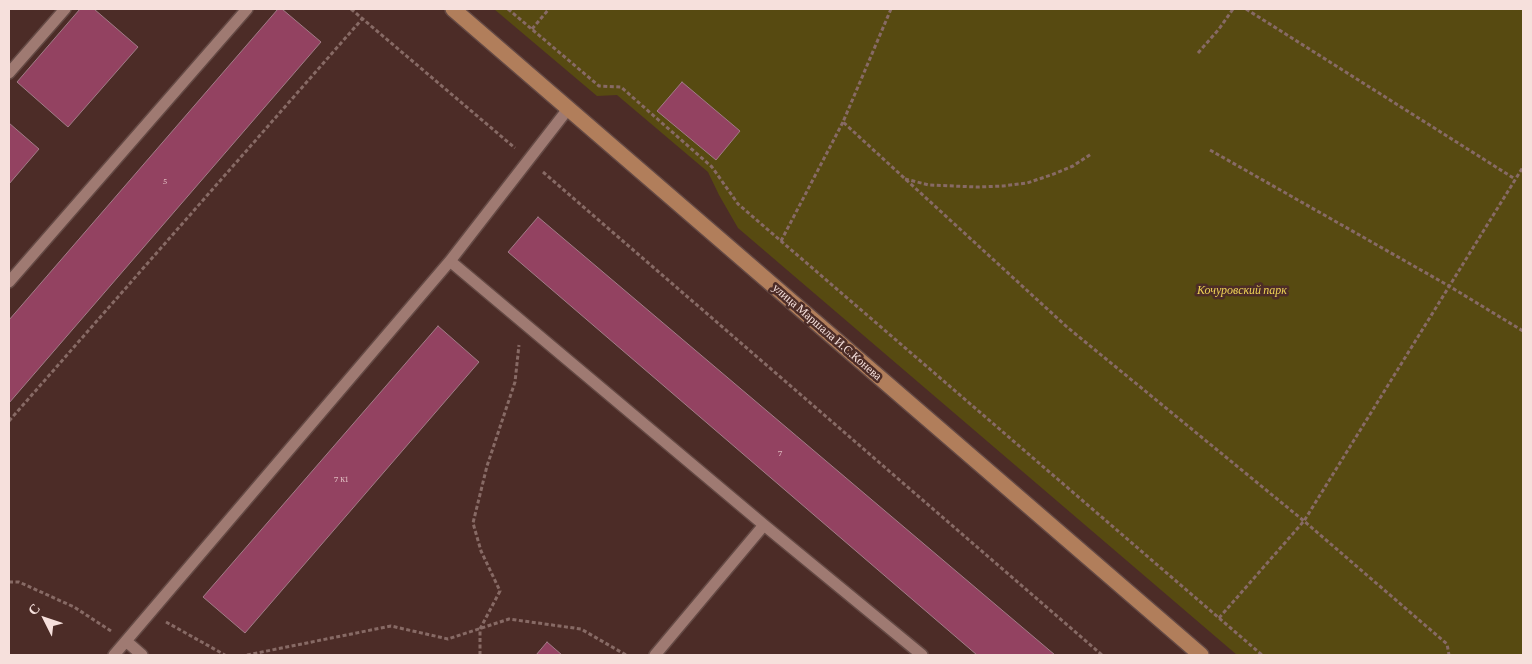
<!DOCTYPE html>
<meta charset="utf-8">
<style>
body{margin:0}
#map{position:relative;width:1532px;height:664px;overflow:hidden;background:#4c2c27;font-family:"Crimson Pro",serif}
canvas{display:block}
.frame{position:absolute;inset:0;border:10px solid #f6e0dc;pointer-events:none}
.north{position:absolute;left:20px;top:594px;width:50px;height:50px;-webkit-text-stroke:4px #4c2c27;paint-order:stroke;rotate:311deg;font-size:14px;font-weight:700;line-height:20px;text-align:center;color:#f6e0dc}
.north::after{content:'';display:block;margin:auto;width:18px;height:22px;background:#f6e0dc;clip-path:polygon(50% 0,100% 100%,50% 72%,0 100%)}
</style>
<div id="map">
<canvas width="1532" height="664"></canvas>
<div class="frame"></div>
<div class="north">С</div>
</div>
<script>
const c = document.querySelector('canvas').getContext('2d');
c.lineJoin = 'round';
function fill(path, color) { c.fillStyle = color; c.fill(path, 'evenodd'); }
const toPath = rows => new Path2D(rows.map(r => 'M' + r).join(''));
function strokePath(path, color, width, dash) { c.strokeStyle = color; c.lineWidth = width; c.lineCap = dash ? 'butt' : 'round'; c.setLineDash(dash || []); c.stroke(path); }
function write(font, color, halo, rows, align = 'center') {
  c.font = font + ' "Crimson Pro",serif'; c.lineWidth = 5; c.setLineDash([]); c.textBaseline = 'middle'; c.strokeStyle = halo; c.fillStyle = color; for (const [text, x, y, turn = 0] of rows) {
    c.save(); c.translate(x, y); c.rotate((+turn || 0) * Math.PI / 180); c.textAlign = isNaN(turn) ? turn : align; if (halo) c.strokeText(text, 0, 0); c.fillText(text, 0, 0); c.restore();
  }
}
fill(toPath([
 [494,9,1523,9,1523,655,1237,655,738,228,719,195,708,172,617,95,597,96]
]), '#574a11');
const building = toPath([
 [80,9,94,9,138,47,68,127,17,82,80,9],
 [278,9,282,9,321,42,9,403,9,320,278,9],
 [682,82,740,131,716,160,657,111,682,82],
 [9,123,39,149,9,184,9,123],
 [538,217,1055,655,977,655,508,252,538,217],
 [438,326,479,362,245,633,203,597,438,326],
 [547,642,562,655,536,655,547,642]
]);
fill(building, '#934261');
strokePath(building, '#a17c87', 1);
const lane = toPath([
 [9,73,65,9],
 [450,261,764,525,922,655],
 [9,282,247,9],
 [126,641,142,655],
 [114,655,450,261,568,109],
 [655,655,764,525]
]);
const secondary = toPath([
 [453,9,1201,655]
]);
strokePath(lane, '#644944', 14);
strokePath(secondary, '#644944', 18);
strokePath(toPath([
 [351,9,515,148],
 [508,9,599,86,621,87,712,167,738,204,1262,655],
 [891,9,843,122,1067,327,1304,521,1447,644,1449,655],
 [1246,9,1515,179],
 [532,29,549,9],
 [1198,53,1219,29,1233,9],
 [1210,150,1449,286,1523,331],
 [543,172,1102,655],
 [905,179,929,185,977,187,1003,186,1027,183,1051,175,1073,166,1091,154],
 [781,241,843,122],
 [9,421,363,18],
 [9,582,19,582,74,607,111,631],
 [1219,618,1304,521,1523,167],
 [166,622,225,655],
 [247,655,391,626,448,639,509,619,581,629,626,655],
 [480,655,480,629,500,591,481,551,473,523,487,466,515,382,519,345]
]), '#876a65', 3, [4, 2.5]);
strokePath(lane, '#9f7a72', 11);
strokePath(secondary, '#b17e5b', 15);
write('10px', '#ddb8bd', null, [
 ["5",165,181],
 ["7",780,453],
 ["7 к1",341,479]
]);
write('italic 12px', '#edd155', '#4c2c27', [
 ["Кочуровский парк",1242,290]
]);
write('12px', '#f6e0dc', '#4c2c27', [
 ["улица Маршала И.С.Конева",827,332,41]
]);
</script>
